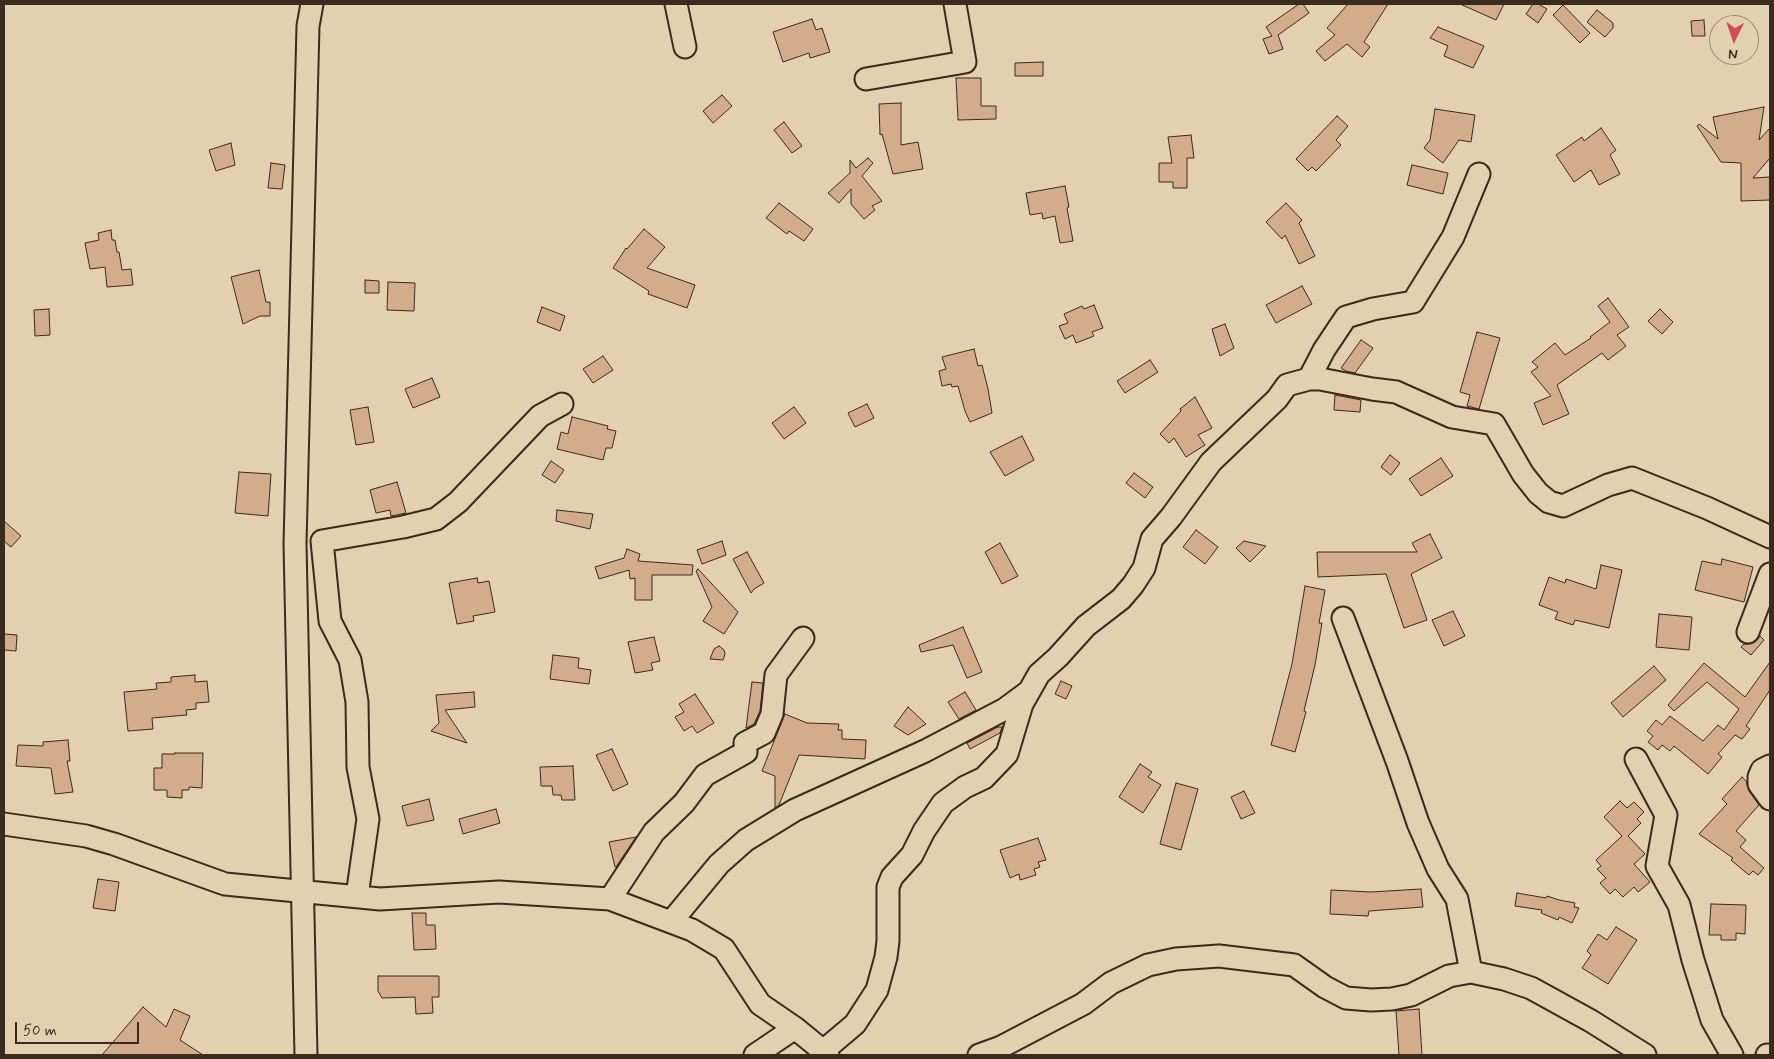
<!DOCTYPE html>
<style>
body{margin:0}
#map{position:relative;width:1774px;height:1059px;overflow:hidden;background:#e3d0ae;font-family:Mynerve,sans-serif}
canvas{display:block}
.frame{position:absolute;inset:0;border:5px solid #3b2a1e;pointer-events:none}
.north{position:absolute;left:1709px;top:15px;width:50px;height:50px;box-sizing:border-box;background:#e3d0ae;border:1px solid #a08e74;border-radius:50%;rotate:184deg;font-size:14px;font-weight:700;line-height:20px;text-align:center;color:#3b2a1e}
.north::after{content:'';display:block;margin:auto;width:18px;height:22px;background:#d1495b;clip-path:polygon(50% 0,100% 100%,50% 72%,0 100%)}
.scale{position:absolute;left:15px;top:1022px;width:124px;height:22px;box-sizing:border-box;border:2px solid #3b2a1e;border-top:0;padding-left:6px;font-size:15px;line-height:18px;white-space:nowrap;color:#3b2a1e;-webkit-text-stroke:4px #e3d0ae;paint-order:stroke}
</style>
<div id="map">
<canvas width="1774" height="1059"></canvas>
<div class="frame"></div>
<div class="north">N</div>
<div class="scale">50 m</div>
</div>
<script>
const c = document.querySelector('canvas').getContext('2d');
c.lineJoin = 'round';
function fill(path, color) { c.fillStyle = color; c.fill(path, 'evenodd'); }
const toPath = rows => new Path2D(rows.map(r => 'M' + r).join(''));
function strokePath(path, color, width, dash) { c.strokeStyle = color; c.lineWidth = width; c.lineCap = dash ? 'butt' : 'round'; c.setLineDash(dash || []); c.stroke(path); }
const building = toPath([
 [1299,4,1303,4,1309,13,1278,35,1283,49,1269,54,1263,39,1272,36,1266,27,1299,4],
 [1348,4,1388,4,1364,42,1370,47,1362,57,1347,44,1325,61,1316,51,1335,35,1327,28,1348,4],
 [1460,4,1504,4,1496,20,1460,4],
 [1533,4,1538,4,1547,9,1538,23,1526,14,1533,4],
 [1563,5,1590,33,1580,43,1553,15,1563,5],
 [1597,10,1613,23,1613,28,1605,37,1587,22,1597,10],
 [812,19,816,30,822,28,830,52,810,58,809,53,783,62,773,32,812,19],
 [1704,20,1705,36,1692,36,1691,21,1704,20],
 [1438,27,1484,46,1473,68,1444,56,1448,46,1430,38,1438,27],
 [1043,62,1043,76,1015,76,1015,63,1043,62],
 [956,78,981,78,981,106,996,106,996,119,958,120,956,78],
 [722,95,732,106,713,123,703,111,722,95],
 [901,103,901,145,918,142,923,169,893,174,882,134,880,135,879,104,901,103],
 [1764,107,1759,140,1770,128,1770,158,1753,178,1770,177,1770,200,1741,201,1741,163,1721,162,1697,126,1699,124,1718,139,1713,117,1764,107],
 [1435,109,1475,115,1471,142,1459,140,1443,163,1424,148,1430,140,1435,109],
 [1337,116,1348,126,1336,140,1341,145,1316,171,1312,167,1308,171,1296,159,1337,116],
 [784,122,802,146,792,153,774,130,784,122],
 [1601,128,1616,150,1610,155,1620,174,1599,185,1591,170,1574,182,1556,155,1582,137,1584,141,1601,128],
 [1191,135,1194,158,1187,158,1187,188,1173,188,1173,182,1159,182,1159,163,1172,163,1168,137,1191,135],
 [231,143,235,165,216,171,209,150,231,143],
 [868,158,873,163,862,176,882,201,872,206,875,210,864,219,851,204,851,189,839,203,828,193,850,173,850,160,856,168,868,158],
 [271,163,285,165,282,189,268,188,271,163],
 [1412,165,1448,173,1443,194,1407,185,1412,165],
 [1065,186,1069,207,1067,208,1073,241,1060,243,1055,216,1043,219,1042,213,1030,215,1026,193,1065,186],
 [779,203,813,229,804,241,789,231,787,234,766,218,779,203],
 [1286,203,1302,220,1299,223,1315,256,1299,264,1285,235,1282,239,1266,222,1286,203],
 [644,229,665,247,647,268,695,285,687,308,648,294,649,291,613,268,626,248,627,249,644,229],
 [111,230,112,240,115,240,117,252,119,252,122,270,131,269,133,285,107,287,105,267,90,269,85,243,99,240,98,233,111,230],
 [259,270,266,302,270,302,270,316,260,316,243,324,231,277,259,270],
 [365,280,379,281,379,293,365,293,365,280],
 [388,282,415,283,414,311,387,310,388,282],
 [1302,286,1312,304,1276,323,1266,305,1302,286],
 [1608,298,1629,327,1617,335,1626,346,1608,360,1602,353,1557,385,1569,414,1543,425,1534,403,1551,396,1531,372,1538,367,1532,362,1555,343,1565,355,1591,338,1590,337,1610,322,1598,306,1608,298],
 [1094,305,1103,328,1092,332,1094,336,1076,343,1073,335,1065,339,1059,326,1068,323,1064,314,1082,306,1084,309,1094,305],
 [542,307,565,316,560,331,537,322,542,307],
 [49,309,50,335,35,336,34,310,49,309],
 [1660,309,1673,322,1662,334,1648,321,1660,309],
 [1225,324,1234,348,1220,356,1212,329,1225,324],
 [1477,332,1500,338,1479,409,1467,406,1470,395,1460,392,1477,332],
 [1361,340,1373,348,1355,373,1346,371,1341,368,1361,340],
 [974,349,978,366,982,365,988,389,992,413,970,422,965,411,958,386,952,387,951,384,942,386,939,371,946,369,942,357,974,349],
 [603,356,613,370,593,383,583,369,603,356],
 [1150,360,1158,372,1125,393,1117,381,1150,360],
 [432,378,440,397,413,408,405,389,432,378],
 [1335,395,1361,400,1360,412,1334,410,1335,395],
 [1195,397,1212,428,1198,435,1205,445,1186,457,1174,438,1169,443,1160,434,1181,411,1180,409,1195,397],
 [867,404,874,418,855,427,848,413,867,404],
 [368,407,374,442,356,445,350,410,368,407],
 [794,407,806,423,784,439,772,423,794,407],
 [572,417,608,426,607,429,616,431,612,448,606,448,603,460,557,449,561,432,568,434,572,417],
 [1022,436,1034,460,1005,476,990,452,1022,436],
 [1390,455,1400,463,1391,475,1381,467,1390,455],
 [1441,458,1453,476,1421,496,1409,479,1441,458],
 [551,461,564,470,555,483,542,475,551,461],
 [239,472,271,474,268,516,235,513,239,472],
 [1134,473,1153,487,1145,498,1126,483,1134,473],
 [397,482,406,513,391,516,390,510,376,513,370,490,397,482],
 [557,510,593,514,590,529,556,521,557,510],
 [4,521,21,536,11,547,4,541,4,521],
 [1196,530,1218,547,1205,564,1183,547,1196,530],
 [1430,534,1442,558,1411,574,1427,620,1404,628,1386,574,1318,577,1317,552,1417,552,1412,543,1430,534],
 [722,541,726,555,702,564,697,550,722,541],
 [1244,541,1266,546,1250,562,1236,548,1244,541],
 [1000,543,1018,576,1002,584,985,552,1000,543],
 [627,549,640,554,638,561,693,565,692,575,652,575,652,600,635,600,635,578,630,579,629,570,599,579,595,567,624,558,627,549],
 [747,552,764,583,754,589,751,593,733,559,747,552],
 [1722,559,1753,567,1744,602,1695,590,1702,561,1721,565,1722,559],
 [1601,565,1622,570,1609,628,1575,620,1573,625,1555,619,1558,612,1539,605,1549,577,1565,583,1566,579,1596,589,1601,565],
 [698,569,738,612,724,634,703,621,712,607,696,571,698,569],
 [477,578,478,583,489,581,495,612,473,616,474,621,457,624,449,583,477,578],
 [1305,586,1325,590,1319,623,1322,623,1315,665,1304,711,1306,712,1295,752,1271,745,1292,664,1305,586],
 [1453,611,1465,636,1444,646,1432,620,1453,611],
 [1659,614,1692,617,1689,650,1656,647,1659,614],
 [963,627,982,672,967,678,953,645,921,652,919,645,963,627],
 [4,634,17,635,16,651,4,650,4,634],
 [1760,636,1764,640,1751,655,1741,647,1744,644,1750,644,1755,642,1760,636],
 [654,637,660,661,651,663,653,670,635,673,628,642,654,637],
 [719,646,724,650,725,654,723,660,710,659,714,649,719,646],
 [553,655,579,658,578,668,591,670,589,684,550,679,553,655],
 [1770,662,1770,690,1746,726,1750,729,1742,739,1735,735,1718,754,1722,757,1708,774,1674,746,1670,751,1662,745,1658,750,1648,742,1653,736,1647,731,1656,720,1662,725,1670,716,1703,741,1718,725,1724,730,1739,709,1707,682,1674,711,1668,705,1704,663,1745,697,1770,662],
 [1654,666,1666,680,1623,717,1611,703,1654,666],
 [195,675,195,682,207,681,209,702,196,703,196,709,186,710,187,715,152,718,153,729,128,731,124,692,157,689,156,683,171,682,171,677,195,675],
 [1061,681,1072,686,1066,699,1055,694,1061,681],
 [752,682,763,683,760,711,754,724,746,728,752,682],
 [474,692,475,707,445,710,467,743,431,731,439,723,436,695,474,692],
 [965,692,976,710,959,719,948,702,965,692],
 [695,694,714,723,697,733,692,726,684,731,675,717,684,712,679,704,695,694],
 [908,707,926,724,908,735,894,726,908,707],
 [785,714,807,723,839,724,838,730,842,730,842,739,866,740,865,759,799,755,779,805,775,808,775,776,762,771,785,714],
 [998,727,1002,727,1000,733,970,749,967,743,998,727],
 [68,740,70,761,67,761,73,792,55,794,51,768,16,766,18,745,43,746,43,742,68,740],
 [612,749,628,784,613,791,596,755,612,749],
 [175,753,203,753,202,788,189,787,189,790,182,790,182,798,167,797,167,790,154,790,154,768,162,768,162,754,175,754,175,753],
 [1140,764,1152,772,1148,777,1161,785,1143,813,1119,797,1140,764],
 [573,766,575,800,562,800,561,795,553,795,552,786,541,786,540,767,573,766],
 [1742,777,1746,781,1749,791,1759,805,1736,831,1746,840,1740,847,1764,868,1758,875,1753,871,1749,875,1731,860,1733,858,1699,834,1727,804,1722,799,1742,777],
 [1176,783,1198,789,1181,850,1160,844,1176,783],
 [1244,791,1255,813,1241,819,1231,797,1244,791],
 [429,799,434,820,407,826,402,806,429,799],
 [1620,801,1627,808,1634,802,1644,812,1637,819,1641,823,1628,836,1645,854,1634,864,1650,882,1638,892,1634,887,1623,897,1615,889,1610,894,1600,883,1606,878,1597,869,1601,866,1596,860,1622,836,1604,817,1620,801],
 [496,809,500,823,463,834,459,819,496,809],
 [636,837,616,867,615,867,609,842,636,837],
 [1038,838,1046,860,1038,862,1040,867,1034,869,1036,875,1020,880,1019,874,1010,878,1000,850,1038,838],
 [98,879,119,882,115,911,93,908,98,879],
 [1421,889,1423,907,1369,911,1368,916,1330,914,1331,890,1371,892,1421,889],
 [1517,893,1546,898,1547,896,1559,900,1575,903,1574,907,1579,908,1572,923,1559,917,1558,920,1541,913,1542,910,1515,906,1517,893],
 [1711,904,1746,905,1745,934,1736,933,1736,940,1721,940,1721,935,1709,935,1711,904],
 [412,913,426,913,426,925,435,925,436,949,414,950,412,913],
 [1616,927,1637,940,1608,984,1582,968,1591,955,1587,951,1598,934,1607,940,1616,927],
 [378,976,439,976,439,997,432,997,433,1013,416,1014,415,997,382,998,378,991,378,976],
 [143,1007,166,1027,174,1009,190,1016,180,1040,203,1055,102,1055,143,1007],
 [1419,1009,1422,1055,1399,1055,1396,1011,1419,1009]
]);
fill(building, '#d2ac8b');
strokePath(building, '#3b2a1e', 1);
const minor = toPath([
 [676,4,685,47],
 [866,79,965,62,955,4],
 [1309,379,1324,350,1346,317,1373,309,1413,302,1453,237,1479,174],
 [1343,618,1397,761,1418,823,1438,869,1457,899,1471,972],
 [1748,632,1770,574],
 [1636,759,1666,815,1657,866,1679,905,1693,960,1712,1020,1732,1055],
 [1770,766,1762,770,1759,777,1759,784,1770,799],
 [4,824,86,836,114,844,225,884,380,899,499,892,610,899,692,930,724,949,760,1004,795,1028,828,1055],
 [357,896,368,819,358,767,357,702,350,660,330,621,322,541,403,527,436,519,458,502,540,416,562,404],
 [610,899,654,832,684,803,705,775,746,752,745,743,764,733,772,714,776,675,803,638],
 [671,922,719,864,746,840,795,810,925,751,1005,709,1028,692],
 [823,1051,855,1024,877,990,886,957,888,941,888,887,892,877,912,855,924,831,943,803,965,787,984,778,1007,754,1022,704,1039,674,1058,657,1086,626,1121,599,1133,585,1144,568,1152,539,1171,517,1211,462,1277,399,1287,385,1309,379,1320,379,1372,389,1396,392,1452,417,1494,424,1523,474,1538,493,1549,502,1563,506,1608,485,1632,478,1707,508,1770,537],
 [306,1055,295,544,308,26,312,4],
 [755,1055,795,1028],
 [979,1055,1001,1047,1083,1004,1111,983,1148,965,1176,959,1219,956,1294,965,1325,987,1346,998,1371,1000,1392,999,1411,995,1449,976,1471,972,1504,979,1531,988,1591,1021,1645,1055],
 [1767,1055,1770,1055]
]);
strokePath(minor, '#3b2a1e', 25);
strokePath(minor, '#e3d0ae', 21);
</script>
